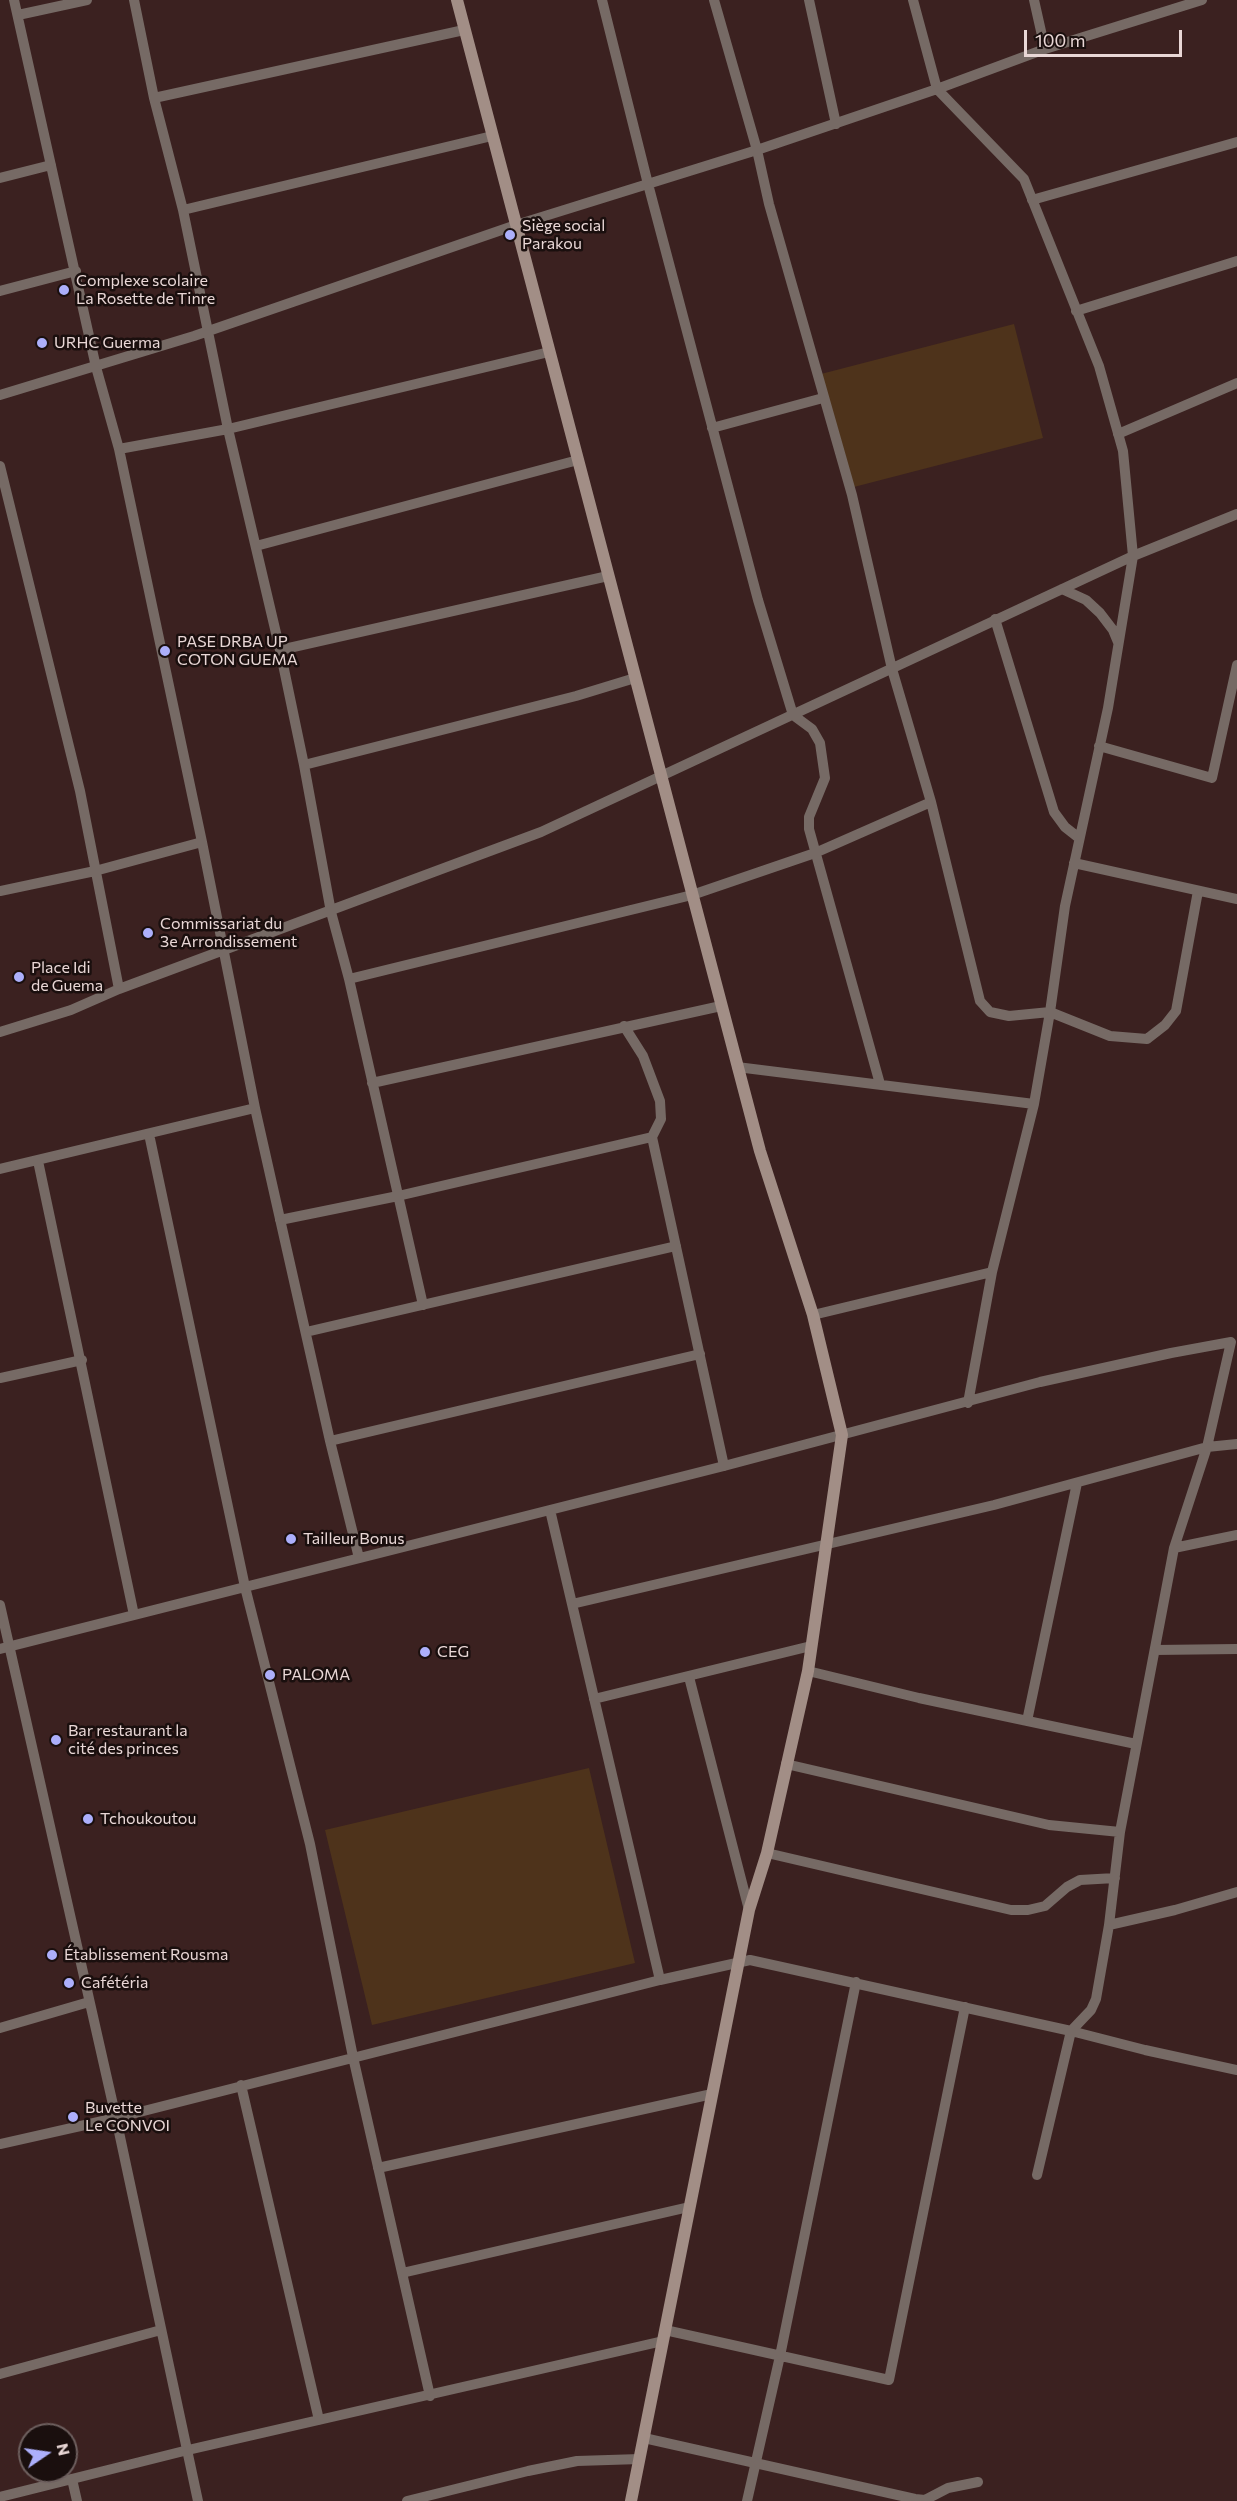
<!DOCTYPE html>
<meta charset="utf-8">
<style>
body{margin:0}
#map{position:relative;width:1237px;height:2501px;overflow:hidden;background:#3b2120;font-family:Commissioner,sans-serif}
canvas{display:block}
.north{position:absolute;left:18px;top:2423px;width:60px;height:60px;box-sizing:border-box;background:#1a0f0e;border:2px solid #6d5f5e;border-radius:50%;rotate:77deg;font-size:16px;font-weight:700;line-height:24px;text-align:center;color:#e9d7d6}
.north::after{content:'';display:block;margin:auto;width:21px;height:27px;background:#acaffb;clip-path:polygon(50% 0,100% 100%,50% 72%,0 100%)}
.scale{position:absolute;left:1024px;top:30px;width:158px;height:27px;box-sizing:border-box;border:3px solid #e9d7d6;border-top:0;padding-left:8px;font-size:18px;line-height:21px;white-space:nowrap;color:#e9d7d6;-webkit-text-stroke:4px #1a0f0e;paint-order:stroke}
</style>
<div id="map">
<canvas width="1237" height="2501"></canvas>
<div class="north">N</div>
<div class="scale">100 m</div>
</div>
<script>
const c = document.querySelector('canvas').getContext('2d');
c.lineJoin = 'round';
function fill(path, color) { c.fillStyle = color; c.fill(path, 'evenodd'); }
const toPath = rows => new Path2D(rows.map(r => 'M' + r).join(''));
function strokePath(path, color, width, dash) { c.strokeStyle = color; c.lineWidth = width; c.lineCap = dash ? 'butt' : 'round'; c.setLineDash(dash || []); c.stroke(path); }
function write(font, color, halo, rows, align = 'center') {
  c.font = font + ' Commissioner,sans-serif'; c.lineWidth = 5; c.setLineDash([]); c.textBaseline = 'middle'; c.strokeStyle = halo; c.fillStyle = color; for (const [text, x, y, turn = 0] of rows) {
    c.save(); c.translate(x, y); c.rotate((+turn || 0) * Math.PI / 180); c.textAlign = isNaN(turn) ? turn : align; if (halo) c.strokeText(text, 0, 0); c.fillText(text, 0, 0); c.restore();
  }
}
fill(toPath([
 [1014,324,1043,438,850,488,821,374],
 [589,1768,635,1963,372,2025,325,1830]
]), '#4e331b');
strokePath(toPath([
 [14,0,96,367,119,449,202,842,255,1108,330,1441,359,1558],
 [134,0,154,98,183,210,228,429,280,650,304,765,331,912,349,979,423,1305],
 [602,0,648,184,758,600,793,715,812,729,820,743,825,778,809,817,809,829,880,1084],
 [714,0,757,150,769,204,852,495,892,669,931,802,980,1001,990,1012,1009,1016,1050,1012,1110,1036,1147,1039,1165,1025,1176,1011,1198,891],
 [809,0,836,124],
 [1034,0,1045,49],
 [18,15,87,0],
 [154,98,464,30],
 [0,178,51,165],
 [1032,200,1237,142],
 [183,210,492,136],
 [0,291,76,271],
 [1076,311,1237,261],
 [0,395,194,336,516,225,757,150,937,89,913,0],
 [712,428,823,398],
 [1118,434,1237,383],
 [119,449,228,429,549,352],
 [0,466,80,791,119,989],
 [256,546,578,460],
 [1062,589,1086,600,1100,613,1113,630,1118,642],
 [995,619,1054,812,1065,827,1079,838],
 [280,650,608,576],
 [1099,746,1212,778,1237,665],
 [304,765,576,696,635,678],
 [1074,863,1237,899],
 [0,891,95,871,202,842],
 [349,979,692,895,815,853,931,802],
 [0,1032,71,1010,119,989,541,832,1133,556,1237,514],
 [737,1067,1034,1104],
 [372,1083,721,1006],
 [149,1134,245,1587,310,1844,353,2057,430,2396],
 [652,1137,724,1466],
 [38,1161,134,1615],
 [0,1169,255,1108],
 [280,1220,398,1196,652,1137,661,1119,660,1101,643,1056,624,1026],
 [813,1315,992,1272],
 [306,1332,676,1246],
 [0,1378,82,1360],
 [968,1403,992,1272,1034,1104,1050,1012,1065,906,1108,708,1133,556,1123,451,1099,366,1024,179,937,89,1045,49,1202,0],
 [330,1441,700,1354],
 [550,1510,660,1980],
 [1174,1548,1237,1535],
 [572,1604,994,1505,1207,1447,1237,1444],
 [0,1605,116,2118,198,2501],
 [0,1649,724,1466,1040,1382,1171,1353,1231,1342,1207,1447,1174,1548,1120,1832,1109,1925,1096,1999,1091,2010,1071,2031,1145,2050,1237,2070],
 [1155,1650,1237,1649],
 [808,1671,919,1698,1136,1744],
 [689,1677,749,1910],
 [594,1699,811,1646],
 [1027,1721,1077,1483],
 [786,1764,1049,1825,1120,1832],
 [767,1853,1011,1910,1028,1910,1045,1906,1067,1887,1080,1880,1115,1878],
 [1109,1925,1175,1910,1237,1892],
 [0,2028,89,2002],
 [241,2085,319,2420],
 [0,2144,116,2118,660,1980,750,1960,1071,2031,1037,2175],
 [378,2168,712,2094],
 [402,2273,689,2207],
 [665,2330,889,2380,965,2007],
 [0,2374,161,2330],
 [644,2438,915,2499,925,2500,948,2488,978,2482],
 [72,2479,77,2501],
 [0,2497,188,2450,663,2341],
 [407,2501,528,2471,577,2461,640,2459],
 [747,2501,780,2356,856,1982]
]), '#766a65', 10);
strokePath(toPath([
 [457,0,760,1151,813,1315,842,1435,808,1671,767,1853,749,1910,631,2501]
]), '#a28e86', 12);
for (const [x, y, r, color] of [
 [510,235,6,"#acaffb"],
 [64,290,6,"#acaffb"],
 [42,343,6,"#acaffb"],
 [165,651,6,"#acaffb"],
 [148,933,6,"#acaffb"],
 [19,977,6,"#acaffb"],
 [291,1539,6,"#acaffb"],
 [425,1652,6,"#acaffb"],
 [270,1675,6,"#acaffb"],
 [56,1740,6,"#acaffb"],
 [88,1819,6,"#acaffb"],
 [52,1955,6,"#acaffb"],
 [69,1983,6,"#acaffb"],
 [73,2117,6,"#acaffb"]
]) { const dot = new Path2D(); dot.arc(x, y, r, 0, 2 * Math.PI); c.fillStyle = color; c.fill(dot); strokePath(dot, '#1a0f0e', 2); }
write('16px', '#e9d7d6', '#1a0f0e', [
 ["Siège social",522,226],
 ["Parakou",522,244],
 ["Complexe scolaire",76,281],
 ["La Rosette de Tinre",76,299],
 ["URHC Guerma",54,343],
 ["PASE DRBA UP",177,642],
 ["COTON GUEMA",177,660],
 ["Commissariat du",160,924],
 ["3e Arrondissement",160,942],
 ["Place Idi",31,968],
 ["de Guema",31,986],
 ["Tailleur Bonus",303,1539],
 ["CEG",437,1652],
 ["PALOMA",282,1675],
 ["Bar restaurant la",68,1731],
 ["cité des princes",68,1749],
 ["Tchoukoutou",100,1819],
 ["Établissement Rousma",64,1955],
 ["Cafétéria",81,1983],
 ["Buvette",85,2108],
 ["Le CONVOI",85,2126]
], 'left');
</script>
